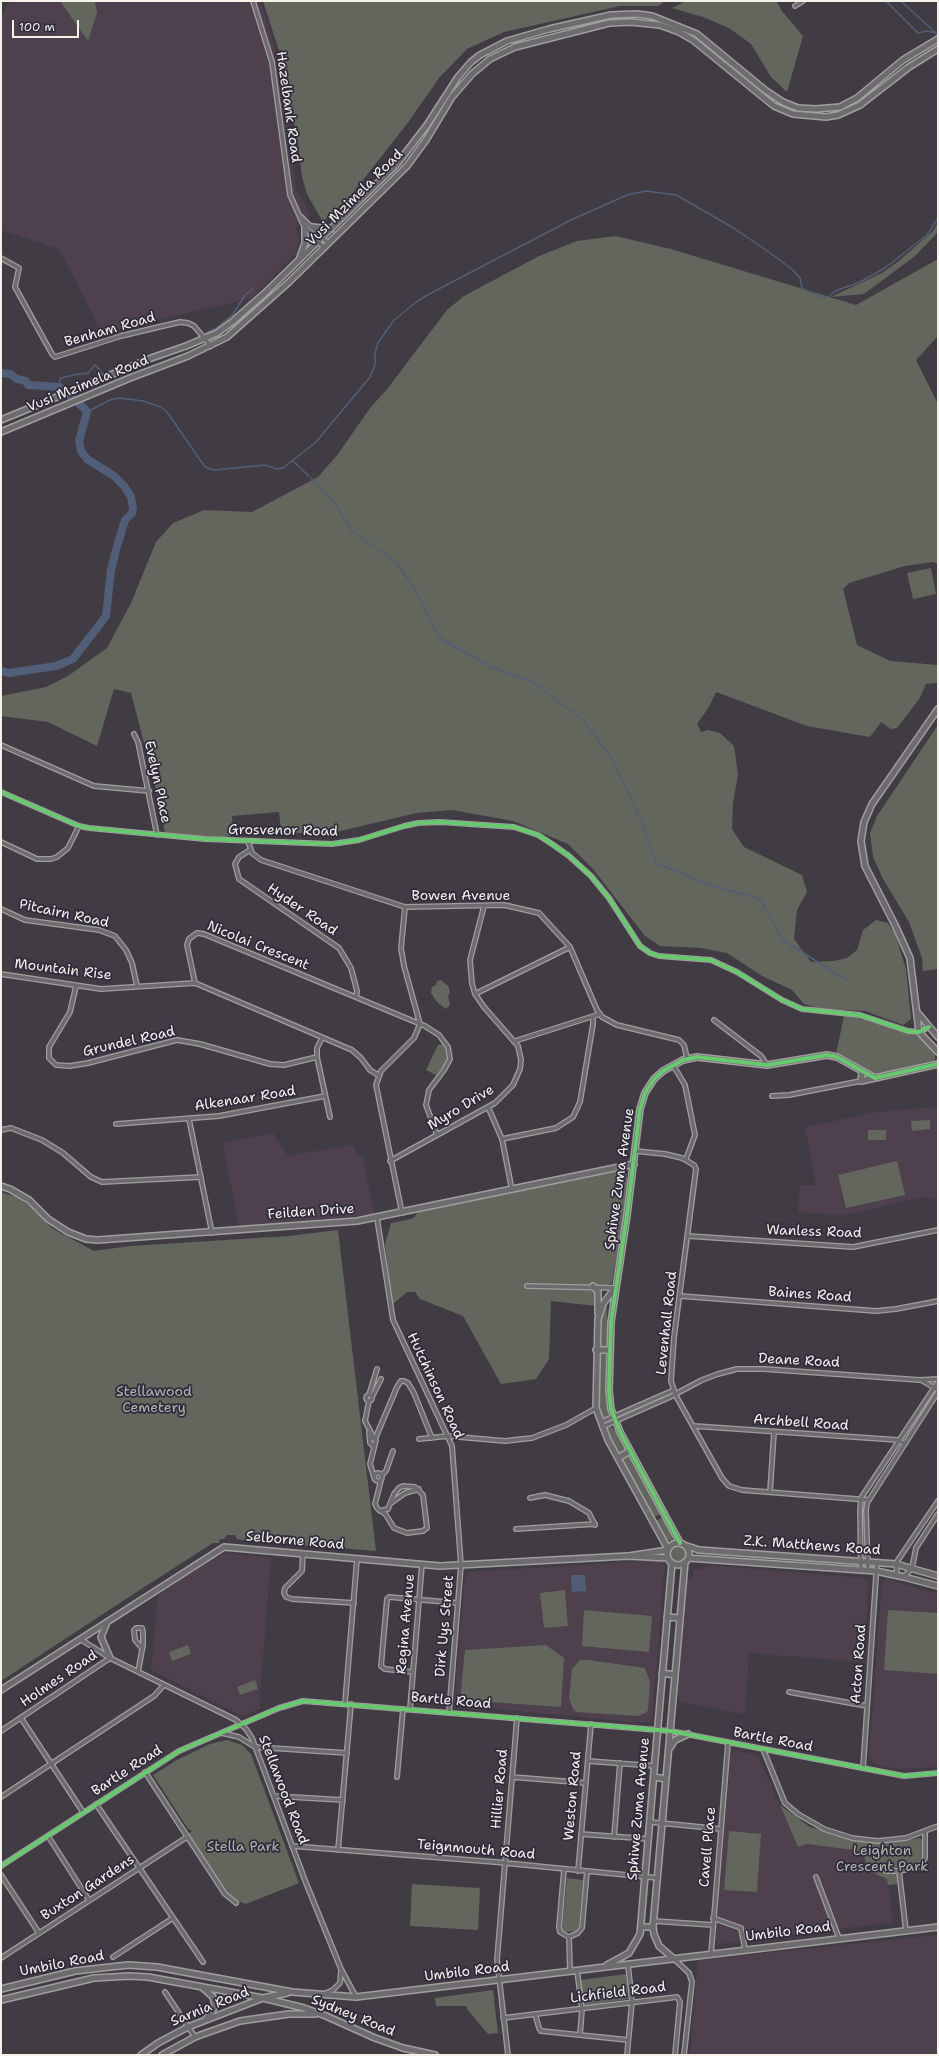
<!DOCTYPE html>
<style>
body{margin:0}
#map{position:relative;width:939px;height:2056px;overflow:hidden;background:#413c44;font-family:"Shantell Sans",sans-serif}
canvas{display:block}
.frame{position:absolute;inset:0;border:2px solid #f4f1e8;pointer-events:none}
.scale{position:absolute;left:12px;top:20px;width:67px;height:18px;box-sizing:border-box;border:2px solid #f4f1e8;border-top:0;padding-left:5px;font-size:12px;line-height:14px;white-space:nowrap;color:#f4f1e8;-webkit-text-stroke:3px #2f2a3d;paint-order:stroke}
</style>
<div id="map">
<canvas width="939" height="2056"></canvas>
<div class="frame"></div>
<div class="scale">100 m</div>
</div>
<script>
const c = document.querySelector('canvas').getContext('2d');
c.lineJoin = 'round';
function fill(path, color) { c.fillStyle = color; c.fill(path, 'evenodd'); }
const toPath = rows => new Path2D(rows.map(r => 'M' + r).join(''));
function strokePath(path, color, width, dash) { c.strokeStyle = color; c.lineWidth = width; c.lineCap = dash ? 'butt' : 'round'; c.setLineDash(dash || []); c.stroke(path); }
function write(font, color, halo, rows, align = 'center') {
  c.font = font + ' "Shantell Sans",sans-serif'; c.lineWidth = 3.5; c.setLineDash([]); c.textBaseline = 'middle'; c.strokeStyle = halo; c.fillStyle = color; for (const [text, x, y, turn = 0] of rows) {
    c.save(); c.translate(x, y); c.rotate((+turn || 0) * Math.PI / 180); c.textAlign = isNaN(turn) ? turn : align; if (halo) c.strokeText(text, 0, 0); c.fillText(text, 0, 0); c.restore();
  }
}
fill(toPath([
 [10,1,260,1,275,47,287,109,296,189,311,215,296,228,299,240,297,252,252,298,130,326,103,335,59,249,1,230,1,17],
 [936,1107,938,1109,938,1199,923,1197,845,1215,798,1212,800,1185,816,1185,805,1127,878,1112],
 [273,1133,288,1156,352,1145,355,1148,357,1157,363,1157,374,1214,239,1227,223,1143],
 [223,1553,271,1557,259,1709,242,1716,151,1670,158,1595,179,1580],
 [663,1560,665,1561,652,1718,650,1721,645,1723,454,1705,465,1577,468,1572],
 [705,1565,864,1578,868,1581,865,1662,749,1653,745,1714,680,1702,680,1698,678,1698,686,1579,693,1579,694,1569,704,1570],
 [886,1579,938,1594,938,1767,898,1769,875,1764,869,1755,882,1582],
 [734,1751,758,1756,798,1847,806,1844,862,1851,871,1872,888,1879,893,1922,719,1944,715,1941,731,1753],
 [938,1935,938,2055,690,2055,698,1960]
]), '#4e414d');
fill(toPath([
 [60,1,95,1,97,13,88,41],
 [263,1,665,1,658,6,620,6,504,32,467,49,439,78,407,124,351,195,323,222,307,194,302,177,298,143,282,60],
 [686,1,776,1,782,11,803,36,787,92,771,77,751,44,729,28,703,17,672,8],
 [938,223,938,232,915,256,864,294,831,297,882,273,899,261,933,231],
 [615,236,671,249,856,305,938,259,938,336,916,360,938,404,938,564,933,562,905,566,849,583,843,589,857,645,890,661,938,665,938,683,926,684,920,698,897,728,891,729,881,722,870,737,807,726,716,692,709,707,697,724,701,732,708,730,720,733,734,746,738,774,733,804,732,829,744,847,802,875,807,892,797,910,794,939,811,962,833,961,847,958,857,950,863,930,876,920,888,923,895,934,906,969,911,1019,903,1025,865,1011,823,1009,804,1004,792,990,762,976,727,953,701,948,660,946,645,936,593,869,568,844,513,821,452,810,417,813,332,833,299,833,284,832,281,829,279,812,232,816,233,835,222,838,165,833,157,793,131,693,114,689,97,746,48,722,1,716,1,696,46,687,68,676,107,648,131,603,156,542,173,523,204,510,252,512,318,477,338,454,370,408,388,388,447,310,464,296,539,256,577,241],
 [931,568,936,594,913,599,907,573],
 [938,725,938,969,923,971,922,958,909,922,883,879,873,857,870,833,877,816],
 [441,980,449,987,450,994,448,995,450,1005,446,1009,437,1002,431,993,432,987,436,985,437,981],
 [844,1016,867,1018,915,1035,920,1038,935,1054,935,1060,877,1075,861,1069,836,1054],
 [444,1044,448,1053,446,1064,436,1075,426,1070,438,1045],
 [930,1120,930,1129,912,1131,911,1121],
 [868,1130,886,1130,886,1140,868,1140],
 [897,1161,905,1195,846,1208,838,1175],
 [614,1171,626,1173,628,1182,627,1200,612,1283,607,1286,597,1286,596,1306,551,1301,549,1359,536,1379,501,1384,463,1316,420,1299,415,1292,407,1292,392,1305,385,1244,391,1223,411,1219,415,1217,418,1211],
 [1,1192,16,1197,27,1204,53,1229,94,1251,130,1246,289,1236,338,1230,376,1551,249,1541,237,1539,235,1535,227,1535,224,1539,220,1539,219,1543,213,1543,135,1593,1,1681],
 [607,1306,607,1347,600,1349,598,1347,600,1320,605,1307],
 [600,1352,606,1352,607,1356,606,1397,609,1416,604,1419,602,1419,598,1396,598,1353],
 [610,1426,615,1430,626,1450,620,1454,606,1430],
 [628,1454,661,1514,654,1517,621,1458],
 [661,1518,663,1518,673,1537,671,1541,666,1540,655,1521],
 '670 1554a8 8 0 1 1 16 0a8 8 0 1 1-16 0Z',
 [565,1590,568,1626,544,1628,540,1593],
 [584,1610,652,1616,649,1652,582,1646],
 [888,1610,938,1613,938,1674,884,1670],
 [188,1645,191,1654,172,1661,169,1652],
 [546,1645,564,1658,561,1707,460,1700,465,1650],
 [580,1660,588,1660,645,1668,650,1682,648,1710,646,1713,639,1716,576,1712,573,1709,569,1698,572,1669],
 [255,1680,258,1689,240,1695,237,1687],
 [227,1740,242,1745,251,1754,299,1883,246,1904,232,1899,226,1894,188,1834,192,1831,188,1829,153,1775,177,1760,210,1744],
 [780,1805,810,1827,855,1840,890,1843,920,1838,923,1842,922,1862,917,1866,896,1868,898,1884,888,1885,887,1879,871,1872,861,1851,806,1844,798,1847],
 [729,1831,761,1834,757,1892,724,1890],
 [567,1878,583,1880,579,1928,577,1931,564,1932,562,1929],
 [412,1884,480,1888,478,1930,410,1926],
 [626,1974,628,1999,583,2006,580,1980],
 [493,1990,498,2033,488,2034,467,2009,467,2006,436,2006,435,1998]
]), '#62665c');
fill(toPath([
 [571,1575,585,1575,586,1591,572,1592]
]), '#515e77');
strokePath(toPath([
 [886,1,918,33,927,31,936,33],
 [901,1,938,35],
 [206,333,218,327,233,314,245,295,253,289],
 [150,361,161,359,167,355],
 [58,386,61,378,78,374,88,373,95,365,105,376],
 [87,412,110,400,120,398,143,401,161,407,167,412,205,467,214,470,265,465,277,469,283,468,316,442,370,377,375,365,375,353,378,343,394,320,419,300,433,292,571,220,627,195,646,191,676,195,732,227,769,252,793,270,800,278,802,288,808,292,823,297,828,297,835,291,860,282,885,268,927,235,938,218],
 [293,461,309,476],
 [311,478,332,499,351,530,396,562,414,588,440,638,489,666,531,681,582,719,612,759,641,820,656,863,707,884,760,899,783,940,846,980]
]), '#515e77', 1.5);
strokePath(toPath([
 [1,373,10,374,17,379,26,381,28,385,60,387,85,409,87,412,79,441,81,451,87,459,114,476,124,486,131,497,133,508,132,513,125,520,116,550,111,570,106,616,73,659,56,666,9,673,1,671]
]), '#515e77', 8);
const street = toPath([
 [253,1,272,62,290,195,303,224,323,247],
 [795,6,803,1],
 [300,216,328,243],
 [1,258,19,268,15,287,52,354,55,357,121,336,180,322,188,323,194,326,211,346],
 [134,734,138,742,157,835],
 [1,745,94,786,149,791],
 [1,792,79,826,89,828,205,839,332,844,359,840,404,826,418,823,440,822,514,827,538,835,552,844,569,856,591,876,609,898,640,946,650,953,659,956,711,960,737,972,782,1000,802,1009,860,1015,908,1031,919,1032,929,1027],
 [248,841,252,853,261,860,405,907,504,905,539,913,570,947,597,1010,602,1017,617,1025,679,1040,684,1045,687,1058],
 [1,842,37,859,51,859,57,857,68,848,79,826],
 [250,850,239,857,235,864,239,879,339,948,351,968,357,991,356,997],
 [1,909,25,920,99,930,115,936,126,950,132,963,137,986],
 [1,974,101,989,195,983],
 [76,986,70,1012,49,1047,49,1058,56,1065,70,1066,88,1063,177,1040,200,1044,270,1064,284,1065,317,1057],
 [475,994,570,947],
 [714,1020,761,1056,767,1065],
 [322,1038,317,1048,317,1057,330,1117],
 [515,1041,600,1014],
 [673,1065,685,1085,695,1135,686,1159],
 [378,1075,370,1070,361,1058,352,1050,195,983,187,945,189,939,197,933,204,934,425,1026,439,1035,448,1047,450,1059,444,1070,429,1090,426,1105,437,1135],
 [772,1096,789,1095,861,1081],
 [488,1107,502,1139,512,1190],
 [189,1119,212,1233],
 [116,1124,219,1116,325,1096],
 [1,1130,11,1128,42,1140,63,1153,91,1177,102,1182,201,1177],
 [502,1139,556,1128,573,1117,580,1102,593,1024,593,1017],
 [635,1151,665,1154,682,1158,694,1165,696,1169,674,1337,671,1381,676,1396,722,1478,729,1486,742,1490,869,1500],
 [390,1161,495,1103,513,1085,520,1069,521,1060,518,1046,484,1007,475,994,472,984,470,960,484,906],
 [402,1213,376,1085,381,1071,414,1038,420,1024,404,966,401,948,405,907],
 [377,1218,393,1320,452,1446,461,1565,449,1713],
 [688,1236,853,1247,938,1230],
 [527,1286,615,1288],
 [680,1296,876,1311,896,1309,938,1301],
 [921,1380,938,1390],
 [369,1395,377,1369],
 '366 1398a3 3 0 1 1 6 0a3 3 0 1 1-6 0Z',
 [372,1397,381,1379],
 [369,1401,365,1421,374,1438],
 [601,1422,674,1390],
 [694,1426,898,1440,905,1444],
 [602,1427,670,1397,702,1380,718,1374,737,1369,764,1369,920,1380,938,1379],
 [369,1432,370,1443,372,1445,375,1444,376,1440,371,1438],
 [375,1439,397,1387,401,1381,404,1381,408,1383,414,1393,432,1438],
 [419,1439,448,1436,505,1441,532,1438,566,1425,596,1408],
 '374 1477a4 4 0 1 1 8 0a4 4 0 1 1-8 0Z',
 [382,1475,386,1471,393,1451],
 [374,1477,370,1464,375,1444],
 [770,1492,774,1432],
 [530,1498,545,1495,569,1501,589,1513,595,1525],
 [391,1503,405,1493,419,1489],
 [380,1511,388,1509,394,1494,399,1488,403,1486,415,1487,423,1495,427,1528,423,1531,407,1533,394,1528,386,1515,384,1513,381,1511,380,1511,377,1508,375,1504,381,1480],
 [516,1529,595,1524],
 [303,1554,302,1571,285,1588,284,1593,286,1597,292,1599,354,1603],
 [861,1570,860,1512,861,1498,938,1382],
 [868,1571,866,1511,867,1503,938,1392],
 [897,1575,896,1564,898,1560,938,1501],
 [904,1577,912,1568,916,1548,938,1514],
 [80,1639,110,1658,236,1720,246,1729,252,1738,306,1883,341,1969,356,1997],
 [138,1672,143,1645,143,1632,142,1628,136,1628,134,1630,135,1640,142,1648],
 [413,1672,385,1669,381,1666,387,1599,389,1597,458,1603],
 [789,1692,867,1706],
 [345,1703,357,1559],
 [410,1709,422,1564],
 [21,1718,83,1812],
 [1,1731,110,1658],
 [222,1733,239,1737,255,1747,347,1753],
 [763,1749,785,1803,798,1814,824,1829,852,1838,878,1841,906,1838,938,1826],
 [588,1761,655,1766],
 [863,1768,877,1562],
 [145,1772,225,1894,236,1903],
 [397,1777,403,1709],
 [512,1777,586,1783],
 [274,1796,343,1800],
 [1,1797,154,1696,164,1685],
 [96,1804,203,1962],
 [650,1822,721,1829],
 [581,1834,649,1839],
 [48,1836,89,1900],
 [614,1837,620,1763],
 [292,1846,495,1862,658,1878],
 [338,1850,351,1704],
 [1,1866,179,1751,279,1708,303,1701,670,1731,904,1776,938,1773],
 [564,1870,559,1927,560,1932,569,1937,578,1933,582,1928,587,1871],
 [578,1871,591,1724],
 [886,1871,899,1871,918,1867,921,1865,925,1858,925,1832],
 [899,1871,906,1931],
 [1,1875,39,1933],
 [816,1877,839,1938],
 [713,1918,741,1928,745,1949],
 [654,1921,713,1925],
 [569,1937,570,1971],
 [711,1954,728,1743],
 [113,1957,173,1918],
 [1,1958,187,1837],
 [674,1959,689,1973,692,1982,684,2055],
 [577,1970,582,2009,580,2035],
 [165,1992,195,2037],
 [324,1994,333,1990,340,1983,341,1971],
 [535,2014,539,2028,541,2031,628,2040],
 [503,2018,677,1997,680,2002,675,2055],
 [508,2055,497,1960,517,1718],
 [627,2055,632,2002,628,1965]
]);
const secondary = toPath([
 [312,227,331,229],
 [300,257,305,243,305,227],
 [1,420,154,357,186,346,217,333,232,322,265,293,397,164,427,125,458,77,471,62,480,55,507,41,549,29,611,15,637,14,652,16,697,34,765,90,783,102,798,108,816,109,840,107,857,98,903,60,938,39],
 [1,432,130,378,188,356,227,337,289,282,407,166,426,140,452,97,472,74,490,59,515,47,609,23,631,22,660,25,679,32,693,40,774,106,793,114,826,117,838,115,860,105,909,67,938,49],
 [938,709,872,804,864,822,861,841,865,866,895,925,910,958,919,1032,938,1052],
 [917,1012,938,1037],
 [862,1072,861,1081,875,1078],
 [1,1186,10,1189,29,1200,48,1219,68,1232,86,1239,98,1240,357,1221,634,1164],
 [593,1286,598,1292,598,1314],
 [614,1289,603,1304,598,1319,596,1408,608,1440,668,1549],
 [596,1350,609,1350],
 [618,1458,630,1451],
 [680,1543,620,1432,611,1409,609,1391,611,1322,627,1215,640,1109,645,1093,654,1079,663,1071,683,1060,697,1057,767,1065,827,1055,837,1057,875,1078,938,1064],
 '667 1554a11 11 0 1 1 22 0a11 11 0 1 1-22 0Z',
 [684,1545,699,1550,896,1564,938,1576],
 [629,1556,668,1550],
 [688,1558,876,1571,904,1577,938,1586],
 [667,1617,679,1618],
 [107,1622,101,1637,110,1658],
 [662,1673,675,1675],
 [1,1690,224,1547,440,1566,628,1556,668,1558],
 [669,1749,675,1740,688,1734],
 [654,1777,666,1779],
 [641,1927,653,1927],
 [674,1959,659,1946,654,1934,653,1927,685,1562],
 [607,1965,629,1953,640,1934,672,1563],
 [203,1988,213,1997,215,2005,212,2012,205,2020],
 [1,1989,75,1971,128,1965,157,1967,292,1992,356,1997,938,1927],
 [1,2000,94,1978,129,1976,148,1977,263,1998,304,2008,326,2016,375,2038,403,2048,435,2055],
 [141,2055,158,2043,188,2027,263,1998,287,1993],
 [162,2055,195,2037,240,2021,289,2014,315,2014]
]);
strokePath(street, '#a19ea0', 6);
strokePath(secondary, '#a19ea0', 8);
strokePath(street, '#6e6b6e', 3.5);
strokePath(secondary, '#6e6b6e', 5);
strokePath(toPath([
 [1,792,79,826,89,828,205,839,332,844,359,840,404,826,418,823,440,822,514,827,538,835,552,844,569,856,591,876,609,898,640,946,650,953,659,956,711,960,737,972,782,1000,802,1009,860,1015,908,1031,919,1032,929,1027],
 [680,1543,620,1432,611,1409,609,1391,611,1322,627,1215,640,1109,645,1093,654,1079,663,1071,683,1060,697,1057,767,1065,827,1055,837,1057,875,1078,938,1064],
 [1,1866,179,1751,279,1708,303,1701,670,1731,904,1776,938,1773]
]), '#67ca6e', 4);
write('14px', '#f4f1e8', '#2f2a3d', [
 ["Hazelbank Road",288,107,82],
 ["Vusi Mzimela Road",355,198,-45],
 ["Benham Road",110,330,-16],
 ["Vusi Mzimela Road",88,384,-22],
 ["Evelyn Place",157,782,78],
 ["Grosvenor Road",283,831,1],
 ["Bowen Avenue",461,896],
 ["Hyder Road",302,910,34],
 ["Pitcairn Road",64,914,12],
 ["Nicolai Crescent",258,946,22],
 ["Mountain Rise",63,970,7],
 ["Grundel Road",129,1042,-13],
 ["Alkenaar Road",245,1099,-9],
 ["Myro Drive",461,1108,-31],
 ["Sphiwe Zuma Avenue",620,1179,-82],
 ["Feilden Drive",311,1212,-4],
 ["Wanless Road",814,1232,2],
 ["Baines Road",810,1295,4],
 ["Levenhall Road",667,1323,-84],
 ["Deane Road",799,1361,3],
 ["Hutchinson Road",435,1386,65],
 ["Archbell Road",801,1423,4],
 ["Selborne Road",295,1541,5],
 ["Z.K. Matthews Road",812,1546,4],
 ["Regina Avenue",406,1624,-85],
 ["Dirk Uys Street",445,1626,-85],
 ["Acton Road",859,1664,-86],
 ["Holmes Road",59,1679,-34],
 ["Bartle Road",451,1701,5],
 ["Bartle Road",773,1740,11],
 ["Bartle Road",127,1771,-33],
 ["Hillier Road",500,1789,-85],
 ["Stellawood Road",283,1790,69],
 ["Weston Road",573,1796,-85],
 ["Sphiwe Zuma Avenue",639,1809,-85],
 ["Cavell Place",708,1847,-85],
 ["Teignmouth Road",476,1850,5],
 ["Buxton Gardens",88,1888,-33],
 ["Umbilo Road",788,1932,-7],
 ["Umbilo Road",62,1964,-11],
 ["Umbilo Road",467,1972,-7],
 ["Lichfield Road",618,1993,-7],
 ["Sarnia Road",210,2007,-22],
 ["Sydney Road",353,2016,22]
]);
write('14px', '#b5b6ab', '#2f2a3d', [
 ["Stellawood",154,1392],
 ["Cemetery",154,1408],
 ["Stella Park",243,1847],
 ["Leighton",882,1851],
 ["Crescent Park",882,1867]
]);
</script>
